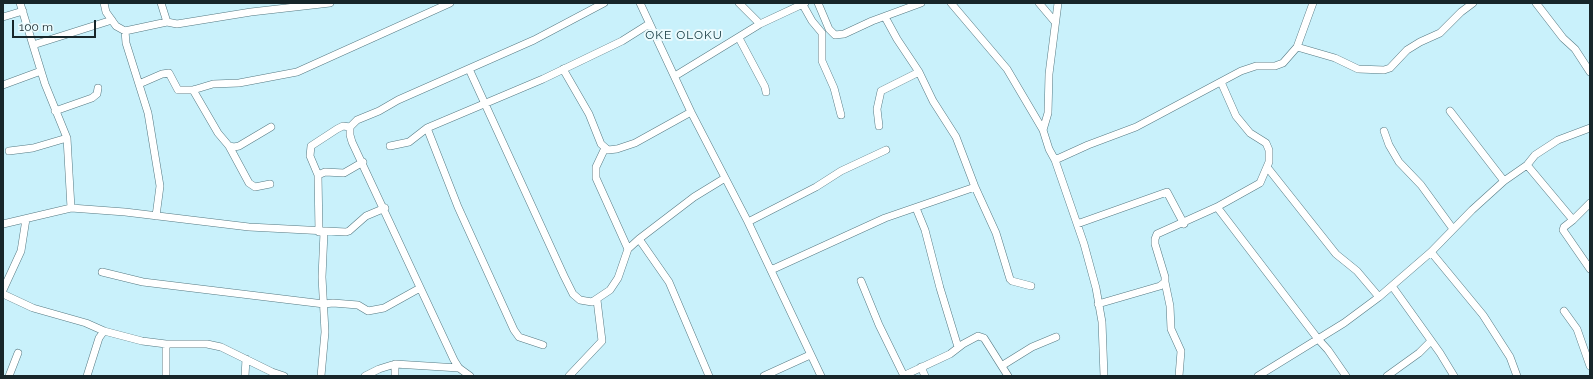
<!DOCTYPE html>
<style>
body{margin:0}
#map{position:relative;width:1593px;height:379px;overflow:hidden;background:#c9f1fb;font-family:Raleway,sans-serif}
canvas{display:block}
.frame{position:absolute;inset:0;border:4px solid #17262a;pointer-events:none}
.scale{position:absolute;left:12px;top:20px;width:84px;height:18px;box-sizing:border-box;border:2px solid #17262a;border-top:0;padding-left:5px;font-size:12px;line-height:14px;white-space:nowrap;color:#17262a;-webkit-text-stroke:3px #eafafd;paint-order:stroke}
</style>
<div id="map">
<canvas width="1593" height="379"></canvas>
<div class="frame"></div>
<div class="scale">100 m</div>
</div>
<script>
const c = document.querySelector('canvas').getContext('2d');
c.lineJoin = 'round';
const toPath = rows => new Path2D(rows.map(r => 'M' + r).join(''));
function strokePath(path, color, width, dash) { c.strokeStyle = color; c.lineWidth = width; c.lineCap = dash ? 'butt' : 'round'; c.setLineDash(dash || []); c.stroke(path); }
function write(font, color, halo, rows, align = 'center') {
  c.font = font + ' Raleway,sans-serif'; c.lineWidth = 4; c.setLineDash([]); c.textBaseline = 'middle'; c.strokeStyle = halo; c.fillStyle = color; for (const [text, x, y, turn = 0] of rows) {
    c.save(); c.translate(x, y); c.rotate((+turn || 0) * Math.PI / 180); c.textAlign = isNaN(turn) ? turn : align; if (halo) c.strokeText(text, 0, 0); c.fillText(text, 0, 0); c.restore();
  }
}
const minor = toPath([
 [20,3,45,84,67,138,71,208],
 [104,3,106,12,116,26,125,31,126,43,148,113,160,186,156,216],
 [161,3,167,22,177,24,251,12,330,3],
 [640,3,691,112,748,222,821,376],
 [739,3,760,24],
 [818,3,829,29,835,35,844,34,872,21,921,3],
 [951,3,1007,69,1043,130],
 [1039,3,1055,22],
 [1058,3,1049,74,1048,113,1043,130,1049,149,1055,160,1084,244,1096,288,1102,322,1104,376],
 [1536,3,1563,38,1575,49,1590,72],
 [803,5,812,21,822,33,822,61,834,88,841,115],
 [3,17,23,11],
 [885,17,897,39,919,72,933,101,956,137,975,187,996,233,1010,279,1012,281,1031,286],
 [125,31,167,22],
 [739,38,765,87,766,92],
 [33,45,112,20],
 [1297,47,1335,58,1358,69,1384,70,1390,68,1407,50,1420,42,1440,33,1461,12,1473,3],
 [469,69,564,276,573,294,580,300,592,302,610,290,618,278,628,249,639,239,694,197,725,178],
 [563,69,589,114,601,144,608,150,617,149,635,143,691,112],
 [675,76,760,24,805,3],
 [1221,82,1236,116,1250,133,1266,143,1269,150,1269,162,1260,183,1217,207,1318,339,1328,350,1346,376],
 [139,84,162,74,169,73,178,90,193,90,213,84,239,83,297,72,450,3],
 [3,85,41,71],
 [193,90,218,133,229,146,234,147,239,146,271,127],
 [55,111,92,98,97,94,98,88],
 [1450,111,1504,181],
 [879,126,877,109,881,91,919,72],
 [427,128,458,207,514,330,519,337,543,345],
 [1384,131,1389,145,1399,162,1421,185,1453,229],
 [229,146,249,183,255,187,270,184],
 [390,146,409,142,427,128,543,79,622,41,649,24],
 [605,148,596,167,596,178,628,249],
 [9,151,33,148,67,138],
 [1055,160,1088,145,1136,127,1241,71,1256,66,1275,66,1283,63,1297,47,1313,3],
 [1527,165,1573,220,1590,203],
 [1267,167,1336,254,1357,271,1379,297],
 [318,175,310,156,311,146,337,129,343,126,350,127],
 [916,208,925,230,940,288,958,347],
 [1573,220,1564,227,1563,230,1590,269],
 [748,222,816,187,841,171,886,150],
 [3,224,71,208,125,212,249,227,346,232,349,231,366,216,385,208],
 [1077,224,1167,192,1184,224],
 [319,232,318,175,325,172,344,173,363,162],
 [639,239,669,282,709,376],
 [1431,252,1483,315,1510,357,1517,376],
 [771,270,885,218,975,187],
 [102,272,143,282,324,304,333,303,358,305,368,311,384,308,420,288],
 [861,281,879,325,904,376],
 [1165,282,1170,306,1171,329,1181,351,1179,376],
 [1392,286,1440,353,1454,376],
 [3,290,21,251,26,219],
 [3,294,33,308,86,323,104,331,142,341,166,344,207,344,221,347,272,372,284,376],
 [1098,304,1160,286,1165,282,1165,277,1155,244,1155,239,1157,234,1217,207],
 [1564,311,1577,329,1590,366],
 [1003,365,1032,347,1056,337],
 [921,367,925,376],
 [9,376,18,353],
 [87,376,99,338,104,331],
 [166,376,166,344],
 [245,376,246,359],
 [321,376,325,332,322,277,324,232],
 [365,376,379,369,395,364,459,368],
 [395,376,395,364],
 [470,376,459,368,454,360,352,142,350,135,350,127,357,120,379,111,398,100,534,40,604,3],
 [569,376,602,341,597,300],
 [764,376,810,355],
 [903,376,950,354,963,344,978,336,984,338,1008,376],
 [1258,376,1344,323,1379,297,1431,252,1472,210,1504,181,1527,165,1535,155,1558,140,1590,128],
 [1387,376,1419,353,1431,341]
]);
strokePath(minor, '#557982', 8);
strokePath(minor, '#fff', 7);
c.letterSpacing = '1px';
write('12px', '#10353c', '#eafafd', [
 ["OKE OLOKU",684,35]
]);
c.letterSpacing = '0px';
</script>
